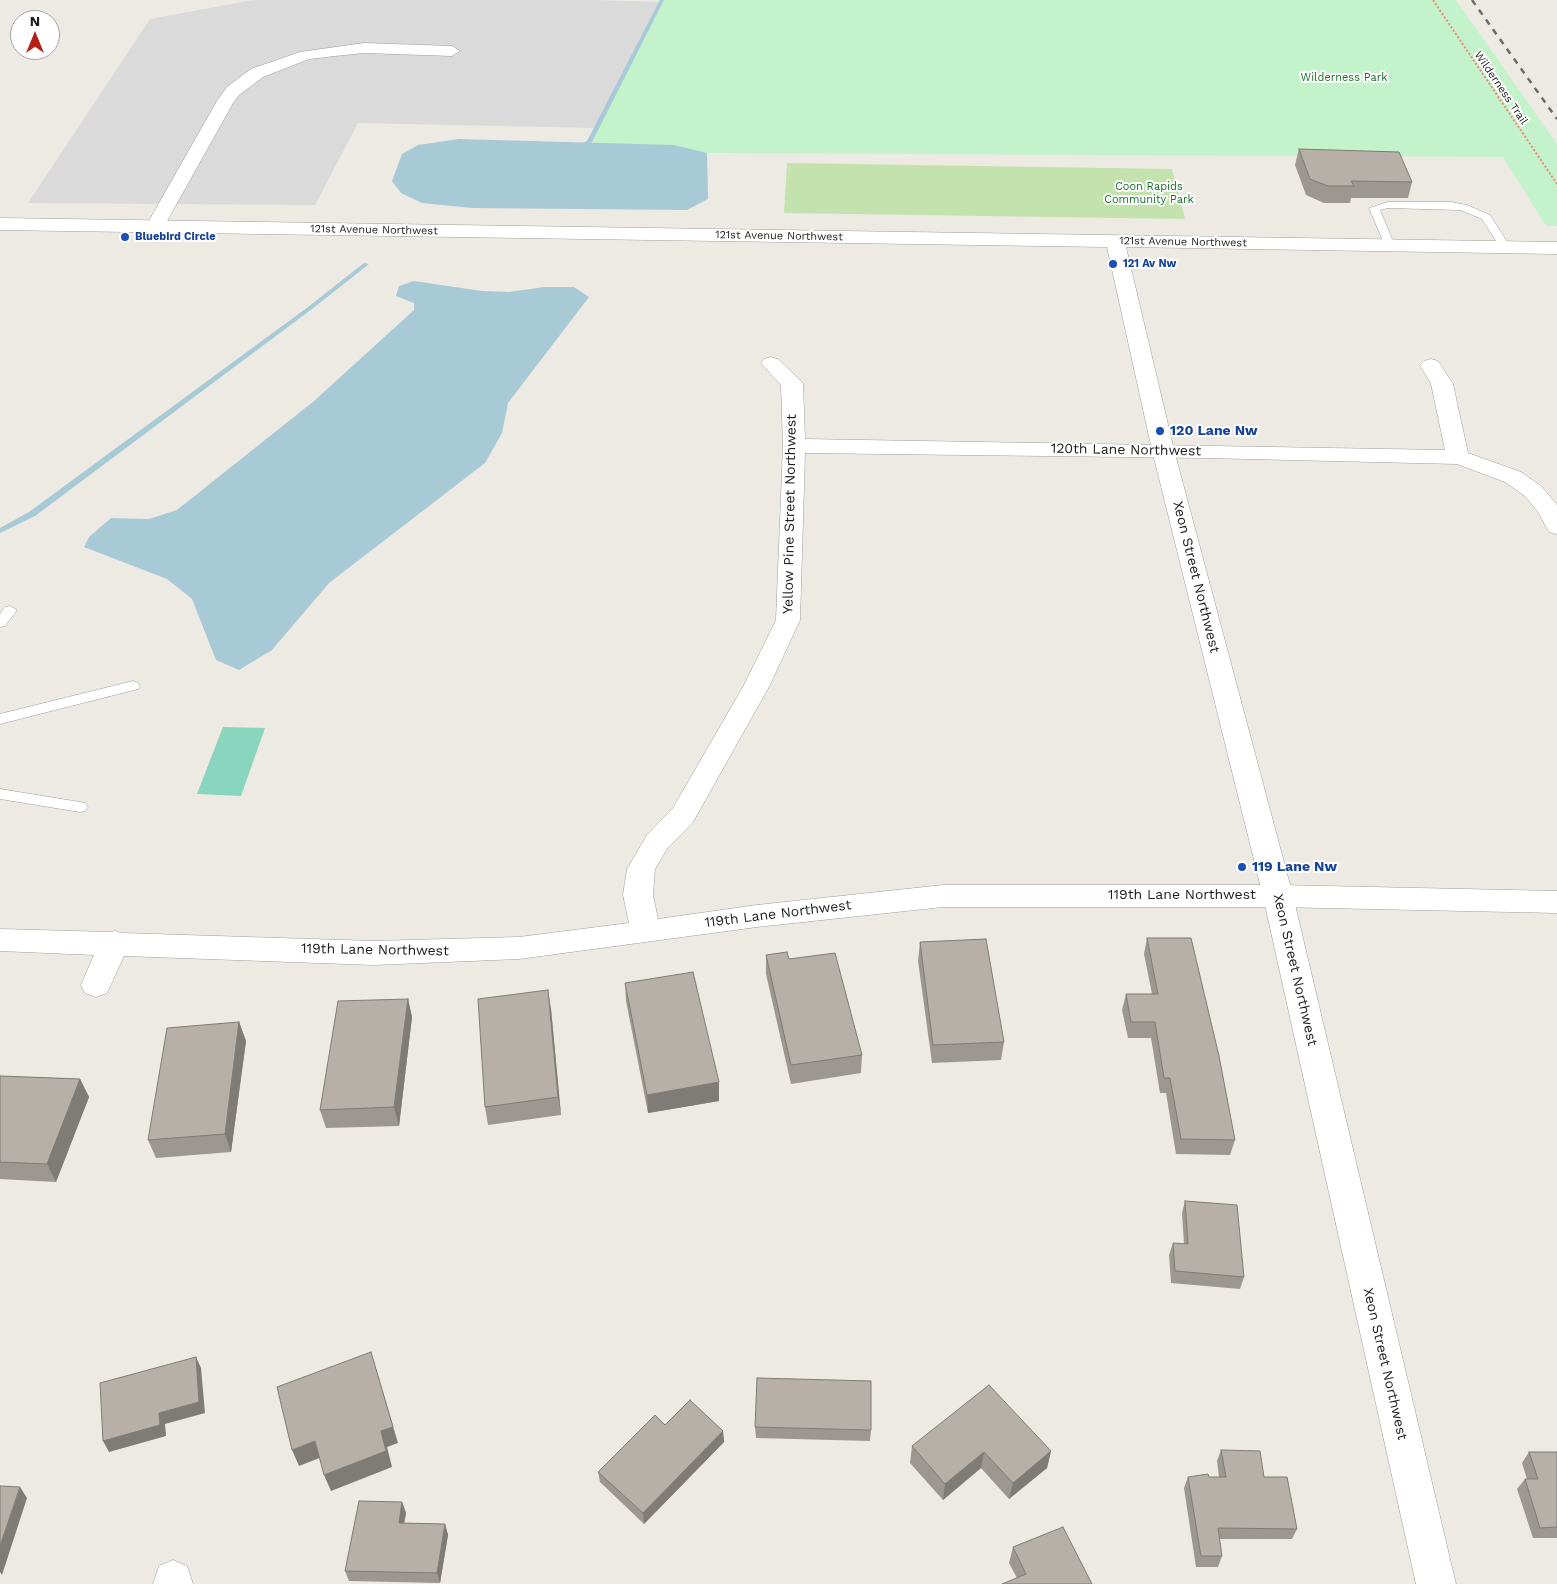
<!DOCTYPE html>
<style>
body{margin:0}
#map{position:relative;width:1557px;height:1584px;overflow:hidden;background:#edeae3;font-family:"Work Sans",sans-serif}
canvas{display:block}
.north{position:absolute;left:10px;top:10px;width:50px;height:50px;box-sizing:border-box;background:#fff;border:1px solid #a5a5a5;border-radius:50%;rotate:0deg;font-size:14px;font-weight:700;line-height:20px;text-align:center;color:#1d1d1d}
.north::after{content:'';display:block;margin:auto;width:18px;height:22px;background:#b51f14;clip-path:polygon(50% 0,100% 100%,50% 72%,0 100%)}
</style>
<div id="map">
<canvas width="1557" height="1584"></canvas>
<div class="north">N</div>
</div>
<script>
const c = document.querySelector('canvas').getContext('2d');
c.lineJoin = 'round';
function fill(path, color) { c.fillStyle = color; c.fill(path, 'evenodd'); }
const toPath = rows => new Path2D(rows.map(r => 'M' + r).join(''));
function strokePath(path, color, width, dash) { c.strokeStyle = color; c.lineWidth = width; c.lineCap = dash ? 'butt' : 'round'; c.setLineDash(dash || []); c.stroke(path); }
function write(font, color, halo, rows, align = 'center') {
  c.font = font + ' "Work Sans",sans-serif'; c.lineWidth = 4; c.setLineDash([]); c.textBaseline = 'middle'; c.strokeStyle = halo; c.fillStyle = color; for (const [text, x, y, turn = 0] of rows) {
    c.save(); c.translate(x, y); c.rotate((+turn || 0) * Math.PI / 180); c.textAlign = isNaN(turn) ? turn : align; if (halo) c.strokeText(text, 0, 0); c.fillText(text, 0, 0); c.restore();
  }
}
fill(toPath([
 [253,0,595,0,661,2,596,128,358,123,315,205,28,203,150,19]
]), '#dbdada');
fill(toPath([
 [787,163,1172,169,1185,219,784,213]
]), '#c4e2ae');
fill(toPath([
 [656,0,1456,0,1557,144,1557,226,1546,226,1503,157,707,153,589,142,661,2]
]), '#c4f3cb');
fill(toPath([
 [223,727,265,728,241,796,197,794]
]), '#89d5bd');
fill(toPath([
 [459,139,674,145,707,153,708,199,687,210,472,208,422,203,401,193,392,181,402,154,418,145],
 [414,281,482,291,509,292,544,287,574,287,589,297,508,403,502,433,485,463,329,583,272,650,239,670,216,660,192,599,167,579,84,547,89,537,111,518,149,519,177,510,314,401,414,310,414,303,396,296,399,286]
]), '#a8c9d6');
fill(toPath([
 [660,0,664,0,592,142,580,148,576,148,576,146,587,141,660,0],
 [364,263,369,264,312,309,35,516,0,533,0,528,29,512,308,307,364,263]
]), '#a8c9d6');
const service = toPath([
 [1388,202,1451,202,1467,205,1490,215,1511,248,1506,251,1502,250,1482,219,1460,210,1388,208,1380,210,1395,246,1394,248,1386,248,1369,208,1388,202],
 [10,606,17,610,5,626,0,627,0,614,5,607,10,606],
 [133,681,138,683,140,686,138,689,0,724,0,714,133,681],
 [0,789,80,802,85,803,88,807,85,811,80,812,0,799,0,789]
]);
const minor = toPath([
 [364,43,452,46,460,51,452,56,364,53,335,56,309,59,263,77,239,95,233,103,162,230,148,230,146,226,217,101,227,87,251,69,300,52,364,43],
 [771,357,778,359,803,383,805,439,1445,450,1431,384,1420,365,1424,361,1431,359,1438,361,1453,384,1468,453,1521,472,1541,486,1557,505,1557,534,1549,532,1538,512,1525,496,1505,482,1457,464,1205,458,805,453,800,620,770,685,693,822,667,849,655,869,653,895,658,919,757,905,943,885,1278,885,1557,891,1557,913,1278,907,943,907,757,927,519,959,374,965,124,956,107,993,96,997,85,993,81,985,94,955,0,951,0,929,109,932,115,931,122,933,374,941,519,937,629,923,623,895,627,869,647,835,673,808,744,685,776,620,783,446,781,385,761,363,764,359,771,357],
 [173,1560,187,1566,193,1584,153,1584,159,1566,173,1560]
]);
const tertiary = toPath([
 [0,218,1557,242,1557,254,1126,247,1174,450,1293,896,1456,1584,1416,1584,1263,896,1152,450,1107,247,0,230,0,218]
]);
strokePath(service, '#9e9e9e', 1);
strokePath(minor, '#9e9e9e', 1);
strokePath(tertiary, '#9e9e9e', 1);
strokePath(toPath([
 [1433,0,1557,184]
]), '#eb8a76', 2, [2, 2]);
fill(service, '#fff');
fill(minor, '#fff');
fill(tertiary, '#fff');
strokePath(toPath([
 [1472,0,1557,119]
]), '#6b6b6b', 2.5, [6, 6]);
fill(toPath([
 [1299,149,1412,182,1408,198,1351,198,1350,203,1324,203,1306,195,1295,165],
 [1147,938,1235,1140,1230,1155,1176,1154,1166,1093,1160,1093,1151,1038,1128,1038,1122,1010,1126,994,1152,994,1144,954],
 [920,942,1004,1042,1001,1060,932,1063,918,961],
 [766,955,789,959,862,1055,861,1073,791,1084,766,974],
 [625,983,719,1101,648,1113,626,1001],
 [408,999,412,1017,399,1126,326,1128,320,1110],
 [551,1009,561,1115,488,1125,485,1107],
 [239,1022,246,1041,231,1152,156,1158,148,1140],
 [0,1076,80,1079,89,1097,56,1182,0,1179],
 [1185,1201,1244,1277,1240,1289,1171,1283,1169,1255,1173,1243,1184,1244,1182,1213],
 [665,1425,723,1431,724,1442,644,1524,600,1482,598,1472],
 [755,1427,871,1430,870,1441,756,1438],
 [912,1446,1051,1451,1047,1468,1009,1499,981,1468,943,1500,910,1463],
 [1221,1450,1264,1477,1297,1529,1292,1539,1219,1539,1222,1556,1218,1567,1196,1567,1184,1488,1188,1477,1219,1477,1217,1461],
 [1529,1452,1557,1452,1557,1538,1533,1538,1517,1489,1525,1479,1527,1479,1522,1463],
 [402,1502,406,1513,404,1523,445,1524,448,1535,440,1583,349,1581,345,1571],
 [1013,1547,1092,1584,1017,1578,1009,1563]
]), '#9d9791');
fill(toPath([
 [548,990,551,1009,561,1115,558,1097],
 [408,999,412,1017,399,1126,394,1107],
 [239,1022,246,1041,231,1152,225,1134],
 [80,1079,89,1097,56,1182,47,1164],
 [719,1082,719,1101,648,1113,647,1095],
 [371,1352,398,1443,387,1447,392,1467,331,1491,324,1475,381,1431],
 [196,1357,201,1368,205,1413,165,1424,166,1436,109,1452,103,1441,159,1413],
 [723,1431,724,1442,644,1524,643,1513],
 [315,1441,322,1457,299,1466,292,1450],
 [1051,1451,1047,1468,1009,1499,1013,1483],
 [984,1452,981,1468,943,1500,945,1484],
 [20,1487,27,1498,2,1575,0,1572,0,1546],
 [402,1502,406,1513,402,1534,399,1523],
 [445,1524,448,1535,440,1583,437,1573]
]), '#7f7b76');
const building = toPath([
 [1299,149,1399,152,1412,182,1351,181,1354,186,1328,186,1310,179,1299,149],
 [1147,938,1191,938,1219,1056,1235,1140,1181,1139,1170,1078,1164,1078,1155,1022,1131,1022,1126,994,1158,994,1147,938],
 [986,939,1004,1042,933,1045,920,942,986,939],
 [787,952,789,959,835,953,862,1055,791,1065,766,955,787,952],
 [693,972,719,1082,647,1095,625,983,693,972],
 [548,990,558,1097,485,1107,478,999,548,990],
 [408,999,394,1107,320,1110,338,1001,408,999],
 [239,1022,225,1134,148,1140,167,1028,239,1022],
 [0,1076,80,1079,47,1164,0,1162,0,1076],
 [1185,1201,1237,1205,1244,1277,1175,1271,1173,1243,1188,1244,1185,1201],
 [371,1352,393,1427,381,1431,386,1451,324,1475,315,1441,292,1450,277,1387,371,1352],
 [196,1357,199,1402,159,1413,160,1425,103,1441,100,1383,196,1357],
 [757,1378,871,1381,871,1430,755,1427,757,1378],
 [989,1385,1051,1451,1013,1483,984,1452,945,1484,912,1446,989,1385],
 [690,1400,723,1431,643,1513,598,1472,655,1415,665,1425,690,1400],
 [1221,1450,1260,1451,1264,1477,1287,1477,1297,1529,1218,1528,1222,1556,1201,1556,1188,1477,1208,1474,1209,1477,1226,1477,1221,1450],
 [1529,1452,1557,1452,1557,1527,1540,1528,1525,1479,1538,1479,1529,1452],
 [0,1486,20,1487,0,1546,0,1486],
 [359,1501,402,1502,399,1523,445,1524,437,1573,345,1571,359,1501],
 [1063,1527,1092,1584,1002,1584,1026,1574,1013,1547,1063,1527]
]);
fill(building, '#b6b0a9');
strokePath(building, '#7f7b76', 1);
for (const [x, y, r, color] of [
 [125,237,5,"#1a4fb4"],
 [1113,264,5,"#1a4fb4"],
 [1160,431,5,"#1a4fb4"],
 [1242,867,5,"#1a4fb4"]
]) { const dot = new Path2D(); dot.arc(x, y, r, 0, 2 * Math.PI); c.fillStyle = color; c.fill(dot); strokePath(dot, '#fff', 2); }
write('11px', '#166f24', '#fff', [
 ["Wilderness Park",1344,78],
 ["Coon Rapids",1149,187],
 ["Community Park",1149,200]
]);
write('11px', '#1d1d1d', '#fff', [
 ["Wilderness Trail",1501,88,56],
 ["121st Avenue Northwest",374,230,1],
 ["121st Avenue Northwest",779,236,1],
 ["121st Avenue Northwest",1183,242,1]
]);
write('bold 11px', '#164399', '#fff', [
 ["Bluebird Circle",135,237],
 ["121 Av Nw",1123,264]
], 'left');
write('bold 14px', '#164399', '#fff', [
 ["120 Lane Nw",1170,431],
 ["119 Lane Nw",1252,867]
], 'left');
write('14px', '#1d1d1d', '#fff', [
 ["120th Lane Northwest",1126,450,1],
 ["Yellow Pine Street Northwest",790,514,-89],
 ["Xeon Street Northwest",1196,577,76],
 ["119th Lane Northwest",1182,895],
 ["119th Lane Northwest",778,914,-7],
 ["119th Lane Northwest",375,950,1],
 ["Xeon Street Northwest",1295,970,77],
 ["Xeon Street Northwest",1385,1364,77]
]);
</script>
